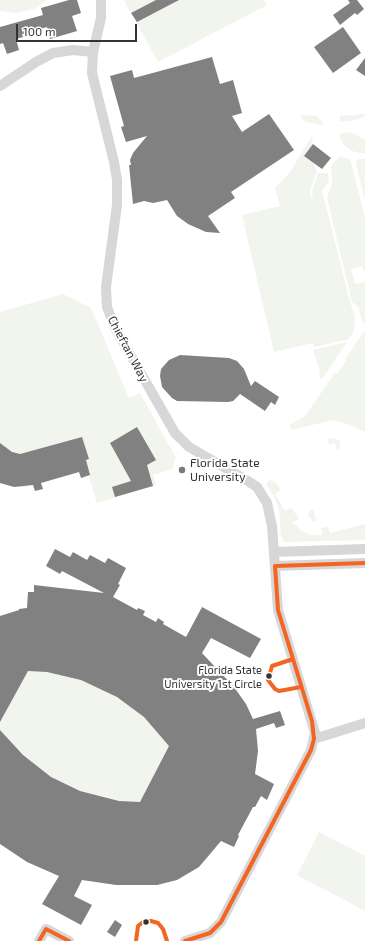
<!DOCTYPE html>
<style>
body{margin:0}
#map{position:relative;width:365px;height:941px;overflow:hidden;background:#fff;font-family:"Exo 2",sans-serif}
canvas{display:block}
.scale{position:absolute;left:16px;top:24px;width:121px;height:18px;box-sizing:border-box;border:2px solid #333;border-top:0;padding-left:5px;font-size:12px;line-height:14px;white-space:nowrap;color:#333;-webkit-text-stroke:3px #fff;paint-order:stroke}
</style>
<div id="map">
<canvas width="365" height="941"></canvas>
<div class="scale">100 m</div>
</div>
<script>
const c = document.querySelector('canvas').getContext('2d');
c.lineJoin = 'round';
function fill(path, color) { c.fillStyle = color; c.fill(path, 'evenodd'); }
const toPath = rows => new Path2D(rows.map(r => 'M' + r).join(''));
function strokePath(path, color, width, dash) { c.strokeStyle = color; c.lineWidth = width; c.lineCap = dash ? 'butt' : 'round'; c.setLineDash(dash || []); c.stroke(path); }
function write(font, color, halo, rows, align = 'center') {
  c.font = font + ' "Exo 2",sans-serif'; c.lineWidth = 4; c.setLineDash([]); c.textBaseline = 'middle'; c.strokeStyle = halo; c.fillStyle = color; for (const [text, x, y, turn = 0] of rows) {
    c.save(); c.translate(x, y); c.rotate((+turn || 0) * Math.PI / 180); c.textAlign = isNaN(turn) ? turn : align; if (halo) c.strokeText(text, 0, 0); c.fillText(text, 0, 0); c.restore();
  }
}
fill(toPath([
 [0,0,47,0,34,9,16,13,0,11],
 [124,0,264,0,267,5,158,62],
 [365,114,365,116,356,120,340,122,340,116],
 [299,115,317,116,324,125,306,122],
 [340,132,342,134,345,132,352,133,365,140,365,154,352,151,345,146,340,138],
 [312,136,314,165,317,170,310,191,311,198,313,198,312,191,318,173,328,173,329,182,322,190,348,294,344,296,348,295,355,317,354,330,349,339,314,347,313,343,274,352,242,215,280,206,275,188,290,172],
 [339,157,344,157,350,159,365,217,365,274,362,266,351,269,355,284,365,282,365,322,363,324,358,307,352,302,327,198,332,183,331,166],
 [358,159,365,159,365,201,357,167,356,161],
 [63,294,91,308,129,398,140,393,176,458,172,469,153,475,156,485,97,503,87,470,24,487,0,483,0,312],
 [365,330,365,432,351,425,333,420,291,430,290,425,305,416,335,373,337,374,347,360,345,359],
 [347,342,322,379,320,378,319,368,313,350],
 [331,438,340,441,340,448,337,450,335,443,329,445,328,439],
 [270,480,275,482,281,490,275,494,285,511,291,508,299,518,293,523,302,531,310,535,323,535,321,528,328,527,330,533,365,524,365,540,284,542,281,536,279,510,275,498,267,486,267,483],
 [313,509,315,515,316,521,313,521,308,516,309,511],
 [27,599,38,599,132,628,205,834,0,822,0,645,22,634,19,609,27,608],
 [319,832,365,856,365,911,297,875]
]), '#f1f5ed');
fill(toPath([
 [69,0,77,0,81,13,72,16,77,31,50,39,47,27,22,34,23,37,16,39,19,50,7,54,3,43,0,44,0,27,43,15,41,8],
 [156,0,179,0,137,22,131,13],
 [348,0,357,0,364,9,357,15,355,13,340,25,333,15,350,3],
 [343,27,361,53,333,73,314,47],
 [212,57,220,84,233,80,242,113,232,116,242,132,269,114,294,150,231,192,235,198,208,216,220,233,206,232,188,224,177,216,167,200,153,203,144,201,133,204,129,165,131,165,130,160,133,153,147,136,126,142,121,127,124,126,110,76,132,70,134,78],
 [365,58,365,76,356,70],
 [313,144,331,158,322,169,304,156],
 [180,355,229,358,237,361,244,369,251,386,255,381,279,397,275,405,271,402,265,411,240,394,233,401,228,402,177,401,172,398,162,387,160,376,161,369,169,360],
 [137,427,156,460,147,465,153,486,115,497,112,487,131,481,110,443],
 [82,437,89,459,86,460,90,475,81,478,79,472,41,483,43,489,35,491,33,485,14,487,0,483,0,443,12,452,20,454],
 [55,549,70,557,73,552,87,560,90,555,105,563,108,558,126,568,118,584,120,585,113,597,137,610,138,608,145,611,143,615,156,622,158,618,164,622,163,624,186,637,202,607,261,639,250,658,211,638,202,653,234,687,246,704,253,719,280,711,285,725,276,728,274,723,256,729,258,751,255,774,274,784,267,800,261,796,255,807,253,807,238,835,239,836,234,847,221,841,199,867,177,880,157,885,116,885,82,880,74,896,92,905,81,925,42,904,59,876,27,862,0,844,0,730,23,755,51,777,80,791,119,801,140,802,169,746,144,717,117,697,81,680,47,672,28,671,0,722,0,616,19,610,19,609,27,608,28,592,34,592,34,585,104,593,62,571,60,574,46,566],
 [115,920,122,925,115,937,107,932]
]), '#818181');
strokePath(toPath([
 [101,0,101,18,93,52,92,73,114,162,117,180,117,205,106,287,107,307,115,328,175,433,189,447,248,481,257,487,267,503,272,526,278,610,315,733,311,750,221,922,210,933,185,941],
 [0,86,36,62,53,53,73,50,93,52],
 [274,552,365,549],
 [275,566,365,563],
 [314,739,365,723],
 [39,941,46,929,69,941]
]), '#d7d7d7', 10);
strokePath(toPath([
 [293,659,272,666,268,680,275,689,279,691,301,687],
 [39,941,46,929,69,941],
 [136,941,138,926,143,922,151,921,158,923,163,929,167,941],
 [185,941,210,933,221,922,311,750,314,739,312,721,278,610,275,566,365,563]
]), '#f26522', 4);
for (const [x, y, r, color] of [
 [182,470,4,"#7a7a7a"],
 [269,676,3.5,"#333"],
 [146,922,3.5,"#333"]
]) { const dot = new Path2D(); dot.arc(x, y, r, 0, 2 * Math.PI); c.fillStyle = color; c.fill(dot); strokePath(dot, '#fff', 1.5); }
write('11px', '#333', '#fff', [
 ["Florida State",262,670],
 ["University 1st Circle",262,684]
], 'right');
write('12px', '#333', '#fff', [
 ["Chieftan Way",128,349,62]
]);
write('12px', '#333', '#fff', [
 ["Florida State",190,463],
 ["University",190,477]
], 'left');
</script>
